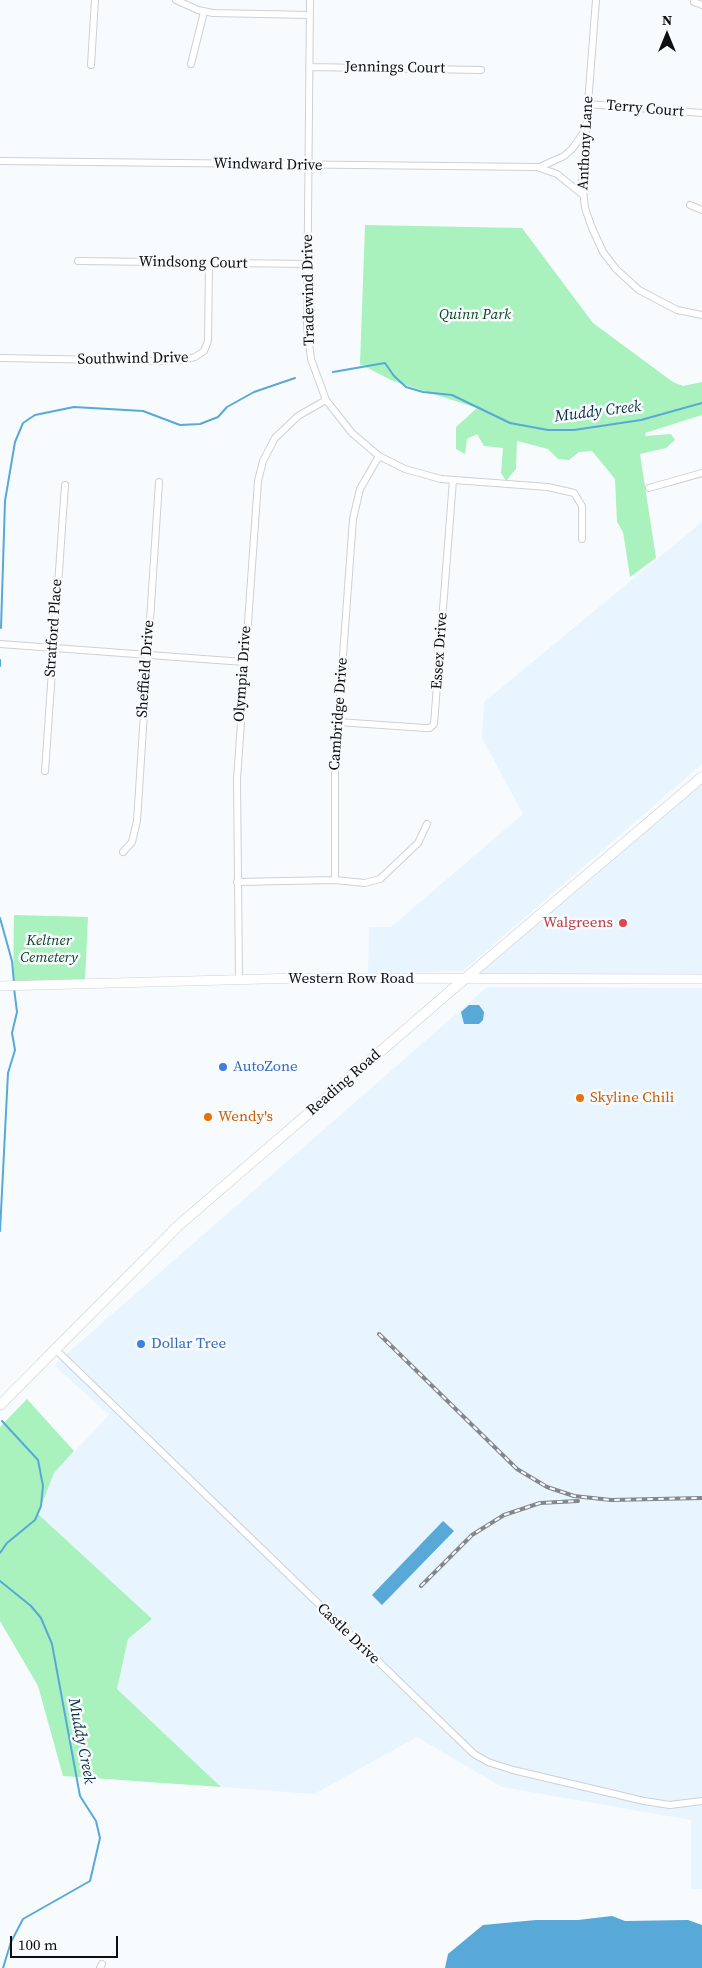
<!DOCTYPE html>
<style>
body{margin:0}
#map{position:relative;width:702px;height:1968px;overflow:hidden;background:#f8fbfe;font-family:"Source Serif 4",serif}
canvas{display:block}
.north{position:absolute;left:642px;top:10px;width:50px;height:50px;-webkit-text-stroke:4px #f8fbfe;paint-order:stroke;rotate:0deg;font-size:14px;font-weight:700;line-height:20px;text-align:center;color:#0d0f10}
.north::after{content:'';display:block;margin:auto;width:18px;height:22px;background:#0d0f10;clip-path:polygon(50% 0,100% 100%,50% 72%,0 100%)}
.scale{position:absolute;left:10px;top:1936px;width:108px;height:22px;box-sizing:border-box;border:2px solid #0d0f10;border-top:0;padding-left:6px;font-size:15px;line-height:18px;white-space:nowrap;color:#0d0f10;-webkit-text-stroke:4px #f8fbfe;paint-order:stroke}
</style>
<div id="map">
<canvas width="702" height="1968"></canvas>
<div class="north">N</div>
<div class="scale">100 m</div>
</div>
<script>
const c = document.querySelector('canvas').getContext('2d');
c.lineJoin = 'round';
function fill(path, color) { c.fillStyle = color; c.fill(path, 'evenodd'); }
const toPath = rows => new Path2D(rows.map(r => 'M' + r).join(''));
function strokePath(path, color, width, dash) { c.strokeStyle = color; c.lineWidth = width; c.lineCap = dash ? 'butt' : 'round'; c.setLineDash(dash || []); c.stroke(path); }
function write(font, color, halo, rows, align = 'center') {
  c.font = font + ' "Source Serif 4",serif'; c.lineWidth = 5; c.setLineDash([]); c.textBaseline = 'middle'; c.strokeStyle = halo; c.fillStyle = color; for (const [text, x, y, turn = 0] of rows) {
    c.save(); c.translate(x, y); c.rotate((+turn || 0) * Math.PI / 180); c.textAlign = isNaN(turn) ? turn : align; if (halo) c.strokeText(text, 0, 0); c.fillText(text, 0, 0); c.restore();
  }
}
fill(toPath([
 [702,522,702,764,463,971,368,974,369,927,391,927,523,814,482,738,484,702],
 [702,777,702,979,466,978],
 [487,987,702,988,702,1889,691,1889,691,1820,502,1787,417,1737,314,1794,221,1787,117,1689,128,1639,152,1620,38,1514,54,1473,109,1415,54,1365]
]), '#e8f4fe');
fill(toPath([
 [365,225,522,228,593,323,673,382,683,386,702,382,702,415,645,433,646,436,671,434,675,440,666,448,640,454,656,558,630,577,623,532,617,522,615,479,592,451,579,452,569,460,558,459,548,449,517,441,516,469,506,481,501,473,503,448,484,446,477,434,467,439,465,454,456,449,456,427,477,408,393,381,360,364],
 [14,915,88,917,85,980,13,986],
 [27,1399,74,1451,54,1473,38,1514,152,1619,128,1639,117,1689,221,1787,63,1776,38,1686,0,1621,0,1427]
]), '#a9f1bd');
fill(toPath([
 [469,1005,479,1005,484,1012,483,1020,479,1024,464,1024,461,1012],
 [443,1521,454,1531,382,1605,372,1595],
 [612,1916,625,1921,688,1920,702,1925,702,1968,445,1968,448,1954,483,1925,536,1920,578,1920]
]), '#58a9d7');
strokePath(toPath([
 [333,372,385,363,394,376,406,387,423,392,452,395,510,423,548,430,574,430,641,420,702,403],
 [1,628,5,501,15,442,23,423,35,415,74,407,143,411,180,425,200,424,218,417,227,407,254,392,295,378],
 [0,666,0,660],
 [0,918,12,961,14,983],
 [0,1231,8,1073,15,1050,12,1033,17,1012,14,988],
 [0,1553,7,1543,35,1520,41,1506,43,1486,38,1460,2,1421],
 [0,1581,31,1606,41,1618,52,1644,80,1796,96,1821,100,1838,90,1881,23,1919,11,1942,3,1968]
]), '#58a9d7', 2);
const street = toPath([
 [176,0,198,10,213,13,310,15],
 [310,0,307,327,311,359,326,400,352,433,379,456,405,469,441,479,548,487,574,493,582,506,582,539],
 [596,0,582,181,585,208,592,228,603,252,616,269,639,290,677,310,702,315],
 [694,2,702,5],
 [191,64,204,12],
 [91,65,95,0],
 [309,67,481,70],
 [588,104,702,113],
 [0,161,537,167,557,174,583,195],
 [540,167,564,156,572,149,584,132],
 [690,205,702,210],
 [78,261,308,264],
 [0,358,158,361,185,360,195,357,204,351,208,341,209,263],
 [649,488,702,473],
 [0,644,244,662],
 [338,722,425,728,430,728,434,724,453,480],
 [45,771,65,485],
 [123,852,132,842,137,821,159,482],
 [335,880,365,883,380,879,418,843,427,824],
 [237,882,335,880,335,765,353,519,360,489,379,456],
 [239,979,237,779,258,481,263,461,275,438,298,416,326,400],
 [55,1349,474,1754,488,1762,513,1770,644,1801,670,1805,702,1801],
 [100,1968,102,1964]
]);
const secondary = toPath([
 [0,986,301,978,702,979]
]);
const primary = toPath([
 [0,1405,179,1225,447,994,702,777]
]);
strokePath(street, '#cbd1d6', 8);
strokePath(secondary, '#cbd1d6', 10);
strokePath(primary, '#cbd1d6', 11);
strokePath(street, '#fff', 6);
strokePath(secondary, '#fff', 9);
strokePath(primary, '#fff', 10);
const rail = toPath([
 [379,1334,517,1469,547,1487,574,1496,611,1500,702,1498],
 [421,1586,472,1535,504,1515,540,1503,578,1501]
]);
strokePath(rail, '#848789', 4);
strokePath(rail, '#f8fbfe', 2, [5.5]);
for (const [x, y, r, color] of [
 [623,923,5,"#e0444e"],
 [223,1067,5,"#3f7fe0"],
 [580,1098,5,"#e8710a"],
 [208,1117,5,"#e8710a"],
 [141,1344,5,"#3f7fe0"]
]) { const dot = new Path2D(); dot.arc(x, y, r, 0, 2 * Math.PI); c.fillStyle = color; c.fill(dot); strokePath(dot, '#f8fbfe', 2); }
write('15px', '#0d0f10', '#f8fbfe', [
 ["Jennings Court",395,68,1],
 ["Terry Court",645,109,5],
 ["Anthony Lane",586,143,-87],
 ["Windward Drive",268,165,1],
 ["Windsong Court",193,263,1],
 ["Tradewind Drive",309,290,-91],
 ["Southwind Drive",133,359,-1],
 ["Stratford Place",54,628,-86],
 ["Essex Drive",440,651,-86],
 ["Sheffield Drive",146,669,-86],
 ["Olympia Drive",243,674,-86],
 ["Cambridge Drive",339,714,-86],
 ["Western Row Road",351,979],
 ["Reading Road",344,1083,-41],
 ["Castle Drive",348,1634,44]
]);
write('italic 15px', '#0c4423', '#f8fbfe', [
 ["Quinn Park",475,315],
 ["Keltner",49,941],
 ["Cemetery",49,958]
]);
write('15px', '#be3a42', '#f8fbfe', [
 ["Walgreens",613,923]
], 'right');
write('15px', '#366cbe', '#f8fbfe', [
 ["AutoZone",233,1067],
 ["Dollar Tree",151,1344]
], 'left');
write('15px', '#c56008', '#f8fbfe', [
 ["Skyline Chili",590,1098],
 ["Wendy's",218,1117]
], 'left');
write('italic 16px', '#082d40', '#f8fbfe', [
 ["Muddy Creek",598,412,-7],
 ["Muddy Creek",81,1741,79]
]);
</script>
